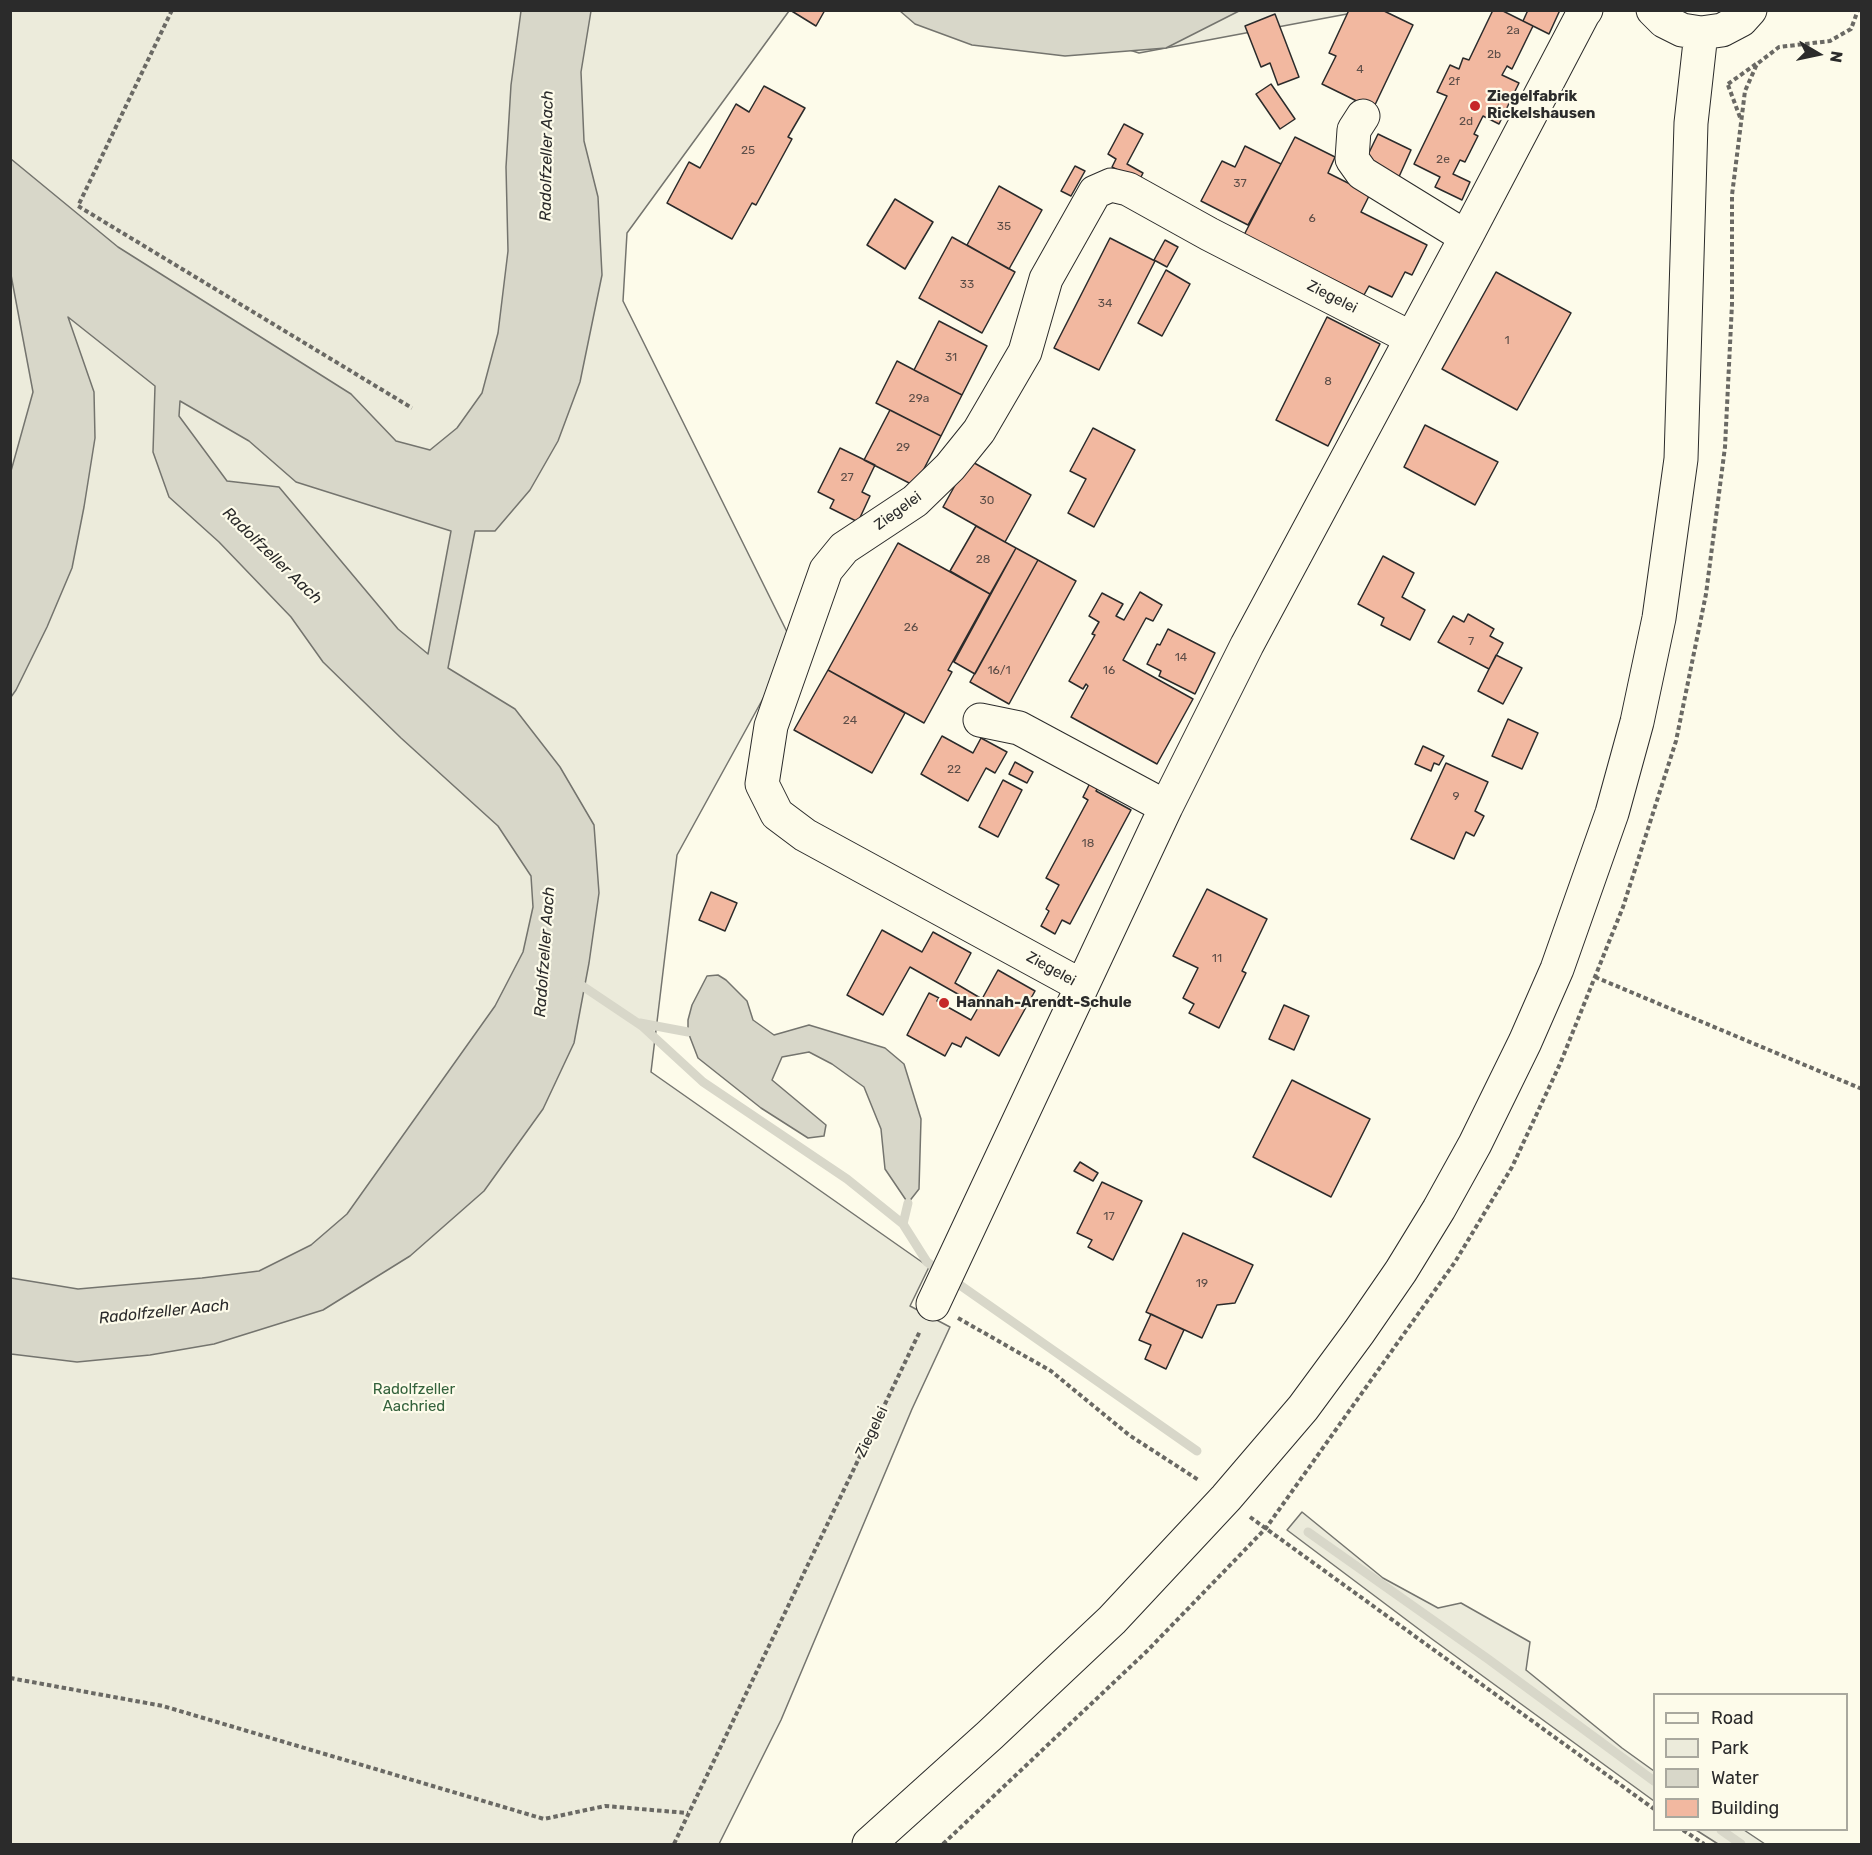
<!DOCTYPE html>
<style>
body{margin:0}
#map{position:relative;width:1872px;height:1855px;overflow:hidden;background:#fdfbea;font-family:Rubik,sans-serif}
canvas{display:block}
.frame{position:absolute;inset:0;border:12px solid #2b2b2b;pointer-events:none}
.legend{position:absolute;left:1653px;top:1693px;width:195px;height:138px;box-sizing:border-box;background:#fdfbea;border:2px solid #a9a89e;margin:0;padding:8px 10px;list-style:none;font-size:18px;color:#2b2b2b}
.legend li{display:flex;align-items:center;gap:12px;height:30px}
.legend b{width:30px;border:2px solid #a9a89e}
.north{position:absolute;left:1788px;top:24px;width:60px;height:60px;-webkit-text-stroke:4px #fdfbea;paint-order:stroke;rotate:99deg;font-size:16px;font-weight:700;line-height:24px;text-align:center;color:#2b2b2b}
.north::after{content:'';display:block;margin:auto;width:21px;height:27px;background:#2b2b2b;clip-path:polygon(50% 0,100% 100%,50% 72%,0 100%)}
</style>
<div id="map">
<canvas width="1872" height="1855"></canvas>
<div class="frame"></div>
<ul class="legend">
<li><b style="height:8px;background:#fdfbea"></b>Road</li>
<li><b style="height:16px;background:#ecebdb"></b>Park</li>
<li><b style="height:16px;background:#d8d7c9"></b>Water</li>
<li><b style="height:16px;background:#f2b8a0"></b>Building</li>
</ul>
<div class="north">N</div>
</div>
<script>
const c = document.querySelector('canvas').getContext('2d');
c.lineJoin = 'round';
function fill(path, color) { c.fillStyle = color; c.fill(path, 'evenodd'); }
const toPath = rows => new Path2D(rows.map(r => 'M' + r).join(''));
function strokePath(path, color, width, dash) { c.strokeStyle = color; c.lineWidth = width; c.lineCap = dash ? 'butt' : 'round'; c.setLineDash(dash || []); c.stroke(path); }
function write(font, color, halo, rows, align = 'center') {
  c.font = font + ' Rubik,sans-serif'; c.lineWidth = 4.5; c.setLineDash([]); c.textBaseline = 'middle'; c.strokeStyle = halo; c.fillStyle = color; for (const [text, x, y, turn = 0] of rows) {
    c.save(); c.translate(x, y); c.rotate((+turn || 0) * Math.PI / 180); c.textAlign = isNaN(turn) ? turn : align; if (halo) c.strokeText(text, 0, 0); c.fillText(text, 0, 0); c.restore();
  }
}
const green = toPath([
 [11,11,789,11,627,233,623,301,793,644,677,855,651,1072,929,1267,910,1306,950,1327,912,1409,781,1720,719,1844,11,1844,11,11],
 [1008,11,1363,11,1139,53,1008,11],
 [1302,1512,1383,1578,1438,1608,1461,1603,1530,1642,1526,1670,1622,1748,1654,1771,1654,1801,1432,1639,1287,1530,1302,1512],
 [1696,1830,1744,1830,1765,1844,1718,1844,1696,1830]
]);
fill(green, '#ecebdb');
strokePath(green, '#74746e', 1.5);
const water = toPath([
 [521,11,591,11,581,72,584,141,598,197,602,275,580,382,558,441,530,490,495,531,475,531,448,668,515,709,560,767,594,825,599,893,589,963,574,1043,543,1109,484,1191,410,1256,323,1310,214,1344,150,1355,77,1362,11,1354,11,1278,78,1289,202,1278,259,1271,311,1245,347,1214,495,1006,523,952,533,907,531,876,498,826,401,738,323,662,291,617,219,542,169,497,153,452,155,386,68,317,94,392,95,438,84,507,72,568,47,627,16,690,11,697,11,471,33,392,11,275,11,159,118,247,351,394,396,441,430,450,457,428,482,393,498,333,508,251,506,167,511,85,521,11],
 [180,401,249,441,296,482,451,531,428,654,398,629,279,487,227,481,179,416,180,401],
 [900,11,1239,11,1166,48,1065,56,972,45,915,24,900,11],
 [718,975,726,980,747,1001,753,1020,774,1035,809,1025,885,1048,904,1064,921,1119,919,1189,908,1203,885,1169,881,1129,864,1087,832,1064,809,1052,782,1057,772,1080,826,1125,824,1136,808,1138,761,1108,698,1058,688,1032,688,1020,692,1005,707,976,718,975]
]);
fill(water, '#d8d7c9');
strokePath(water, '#74746e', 1.5);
strokePath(toPath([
 [575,981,642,1026,703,1082,847,1179,903,1224,927,1262,1197,1451],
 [640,1023,688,1032],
 [903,1224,908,1203],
 [1308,1532,1488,1659,1654,1781],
 [1721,1830,1741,1844]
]), '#d8d7c9', 9);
const building = toPath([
 [790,10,825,10,816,26,790,10],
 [1349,10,1382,10,1413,25,1373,109,1322,84,1336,56,1329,53,1349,10],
 [1493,10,1501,10,1533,26,1512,69,1507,66,1502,75,1519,83,1499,124,1483,116,1474,134,1478,136,1465,162,1460,160,1453,174,1470,182,1462,200,1435,187,1440,177,1414,164,1447,96,1437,92,1450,65,1459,69,1463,58,1469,60,1493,10],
 [1528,10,1560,10,1549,34,1523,21,1528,10],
 [1275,14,1299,77,1278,85,1270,63,1261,67,1245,26,1275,14],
 [1271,84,1295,119,1280,129,1256,94,1271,84],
 [764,86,805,108,788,137,792,139,756,205,752,203,732,239,667,203,689,162,700,168,736,104,749,112,764,86],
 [1124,124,1143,134,1127,164,1143,173,1139,181,1112,167,1116,159,1108,154,1124,124],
 [1378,134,1411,150,1398,179,1364,163,1378,134],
 [1295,137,1335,157,1328,173,1370,194,1361,212,1427,245,1412,275,1405,272,1392,297,1369,286,1364,295,1244,235,1295,137],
 [1245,146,1281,164,1248,225,1201,201,1222,161,1235,167,1245,146],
 [1075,166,1085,171,1071,196,1061,191,1075,166],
 [999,186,1042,210,1009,269,967,245,999,186],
 [895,199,933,222,905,269,867,245,895,199],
 [952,237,1015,272,982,333,919,298,952,237],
 [1110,238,1155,261,1099,370,1054,348,1110,238],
 [1165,240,1178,247,1167,267,1154,260,1165,240],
 [1166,270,1190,284,1162,336,1138,323,1166,270],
 [1496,272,1571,313,1517,410,1442,369,1496,272],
 [1327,317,1380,344,1328,446,1276,420,1327,317],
 [939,321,987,346,962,395,914,370,939,321],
 [897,361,962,395,941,436,876,403,897,361],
 [890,410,941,436,915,486,864,460,890,410],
 [1425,425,1498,462,1475,505,1404,467,1425,425],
 [1093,428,1135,450,1094,527,1068,513,1086,479,1070,471,1093,428],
 [840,448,875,465,862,492,870,496,858,522,830,508,834,500,818,492,840,448],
 [969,460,1031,495,1005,542,943,507,969,460],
 [976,526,1016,548,990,594,950,571,976,526],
 [898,543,990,594,948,670,952,672,924,723,828,670,898,543],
 [1016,548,1038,560,975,674,954,662,1016,548],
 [1383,556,1414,573,1402,597,1425,610,1410,640,1381,625,1384,618,1358,604,1383,556],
 [1038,560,1076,581,1009,704,970,682,1038,560],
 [1140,592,1162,605,1153,621,1146,618,1123,660,1193,699,1157,764,1071,717,1088,686,1086,684,1083,689,1069,681,1095,635,1092,634,1099,622,1089,616,1102,593,1123,604,1116,616,1124,620,1140,592],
 [1468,614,1494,629,1490,636,1503,643,1489,669,1438,642,1453,616,1464,622,1468,614],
 [1168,629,1215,653,1195,694,1159,676,1161,671,1147,664,1157,644,1160,645,1168,629],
 [1496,655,1522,668,1503,704,1478,691,1496,655],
 [828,670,905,713,872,773,794,730,828,670],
 [1508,719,1538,733,1522,769,1492,756,1508,719],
 [942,736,973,753,981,738,1007,752,995,773,986,768,968,801,921,774,942,736],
 [1423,746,1444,756,1439,765,1434,763,1431,771,1415,764,1423,746],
 [1015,762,1033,772,1027,783,1009,774,1015,762],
 [1446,763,1488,782,1475,811,1484,816,1474,836,1466,832,1454,859,1411,839,1446,763],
 [1003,780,1022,790,998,837,979,827,1003,780],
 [1090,783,1098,788,1096,791,1131,810,1070,924,1062,920,1055,934,1041,926,1049,911,1046,909,1059,885,1046,878,1088,800,1083,797,1090,783],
 [1207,889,1267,919,1242,971,1246,973,1219,1028,1189,1013,1194,1004,1183,998,1198,968,1173,956,1207,889],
 [711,892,737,903,725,931,699,920,711,892],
 [882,930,922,952,933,932,971,953,955,983,982,999,998,970,1035,991,999,1056,966,1037,961,1047,952,1043,945,1056,907,1035,929,993,939,998,937,1001,971,1020,979,1006,910,967,883,1015,847,995,882,930],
 [1284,1005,1309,1016,1294,1050,1269,1039,1284,1005],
 [1292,1080,1370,1119,1331,1197,1253,1157,1292,1080],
 [1080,1162,1098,1173,1093,1181,1074,1171,1080,1162],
 [1102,1182,1142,1201,1113,1260,1088,1247,1092,1240,1077,1233,1102,1182],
 [1183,1233,1253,1265,1235,1303,1217,1305,1202,1338,1146,1312,1183,1233],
 [1151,1314,1184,1330,1166,1369,1145,1359,1151,1345,1139,1340,1151,1314]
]);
fill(building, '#f2b8a0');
strokePath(building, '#2b2b2b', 1.5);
const minor = toPath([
 [1363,116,1354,130,1352,159,1362,173,1466,237],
 [980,720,1019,728,1166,807],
 [1082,986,805,835,777,814,762,784,771,726,826,570,844,548,915,501,950,467,979,431,1025,352,1046,279,1095,192,1111,185,1128,189,1209,234,1411,338],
 [933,1304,1166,807,1247,645,1466,237,1583,14,1586,10]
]);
const major = toPath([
 [1653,10,1664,21,1682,30,1701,33,1722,30,1741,20,1750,10],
 [869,1844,990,1735,1112,1620,1226,1498,1303,1408,1359,1332,1401,1271,1439,1209,1475,1144,1525,1042,1557,969,1612,813,1637,722,1659,618,1681,459,1691,123,1701,33]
]);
strokePath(minor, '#2b2b2b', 35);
strokePath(major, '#2b2b2b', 35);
strokePath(toPath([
 [172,10,78,206,412,408],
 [1728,84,1756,64],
 [1728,85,1741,120],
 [1595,977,1862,1089],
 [958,1318,1051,1371,1129,1435,1200,1481],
 [1250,1517,1654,1809],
 [10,1678,163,1706,544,1819,605,1806,688,1813],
 [1683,1830,1704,1844],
 [674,1844,920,1331],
 [943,1844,1147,1651,1266,1528,1455,1262,1512,1167,1560,1064,1623,907,1676,741,1706,594,1725,447,1732,304,1732,195,1745,91,1757,64,1779,47,1830,41,1851,29,1858,10]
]), '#6a6964', 4, [4.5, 3]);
strokePath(minor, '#fdfbea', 33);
strokePath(major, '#fdfbea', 33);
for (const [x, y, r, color] of [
 [1475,106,6,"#c62828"],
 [944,1003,6,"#c62828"]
]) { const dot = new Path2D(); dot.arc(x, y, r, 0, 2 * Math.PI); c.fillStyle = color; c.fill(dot); strokePath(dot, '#fdfbea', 2); }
write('12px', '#5d4e48', null, [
 ["2a",1513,31],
 ["2b",1494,55],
 ["4",1360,70],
 ["2f",1454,82],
 ["2d",1466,122],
 ["25",748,151],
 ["2e",1443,160],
 ["37",1240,184],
 ["6",1312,219],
 ["35",1004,227],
 ["33",967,285],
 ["34",1105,304],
 ["1",1507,341],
 ["31",951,358],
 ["8",1328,382],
 ["29a",919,399],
 ["29",903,448],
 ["27",847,478],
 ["30",987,501],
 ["28",983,560],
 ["26",911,628],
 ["7",1471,642],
 ["14",1181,658],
 ["16/1",999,671],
 ["16",1109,671],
 ["24",850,721],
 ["22",954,770],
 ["9",1456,797],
 ["18",1088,844],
 ["11",1217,959],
 ["17",1109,1217],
 ["19",1202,1284]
]);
write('bold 15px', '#2b2b2b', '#fdfbea', [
 ["Ziegelfabrik",1487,97],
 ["Rickelshausen",1487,114],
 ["Hannah-Arendt-Schule",956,1003]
], 'left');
write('15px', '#2b2b2b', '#fdfbea', [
 ["Ziegelei",1332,297,27],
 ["Ziegelei",898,511,-36],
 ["Ziegelei",1051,969,29],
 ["Ziegelei",872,1432,-64]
]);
write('15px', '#34623c', '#fdfbea', [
 ["Radolfzeller",414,1390],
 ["Aachried",414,1407]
]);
write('italic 16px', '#2b2b2b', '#fdfbea', [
 ["Radolfzeller Aach",547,156,-89],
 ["Radolfzeller Aach",272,556,44],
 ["Radolfzeller Aach",545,952,-86],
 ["Radolfzeller Aach",164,1312,-6]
]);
</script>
